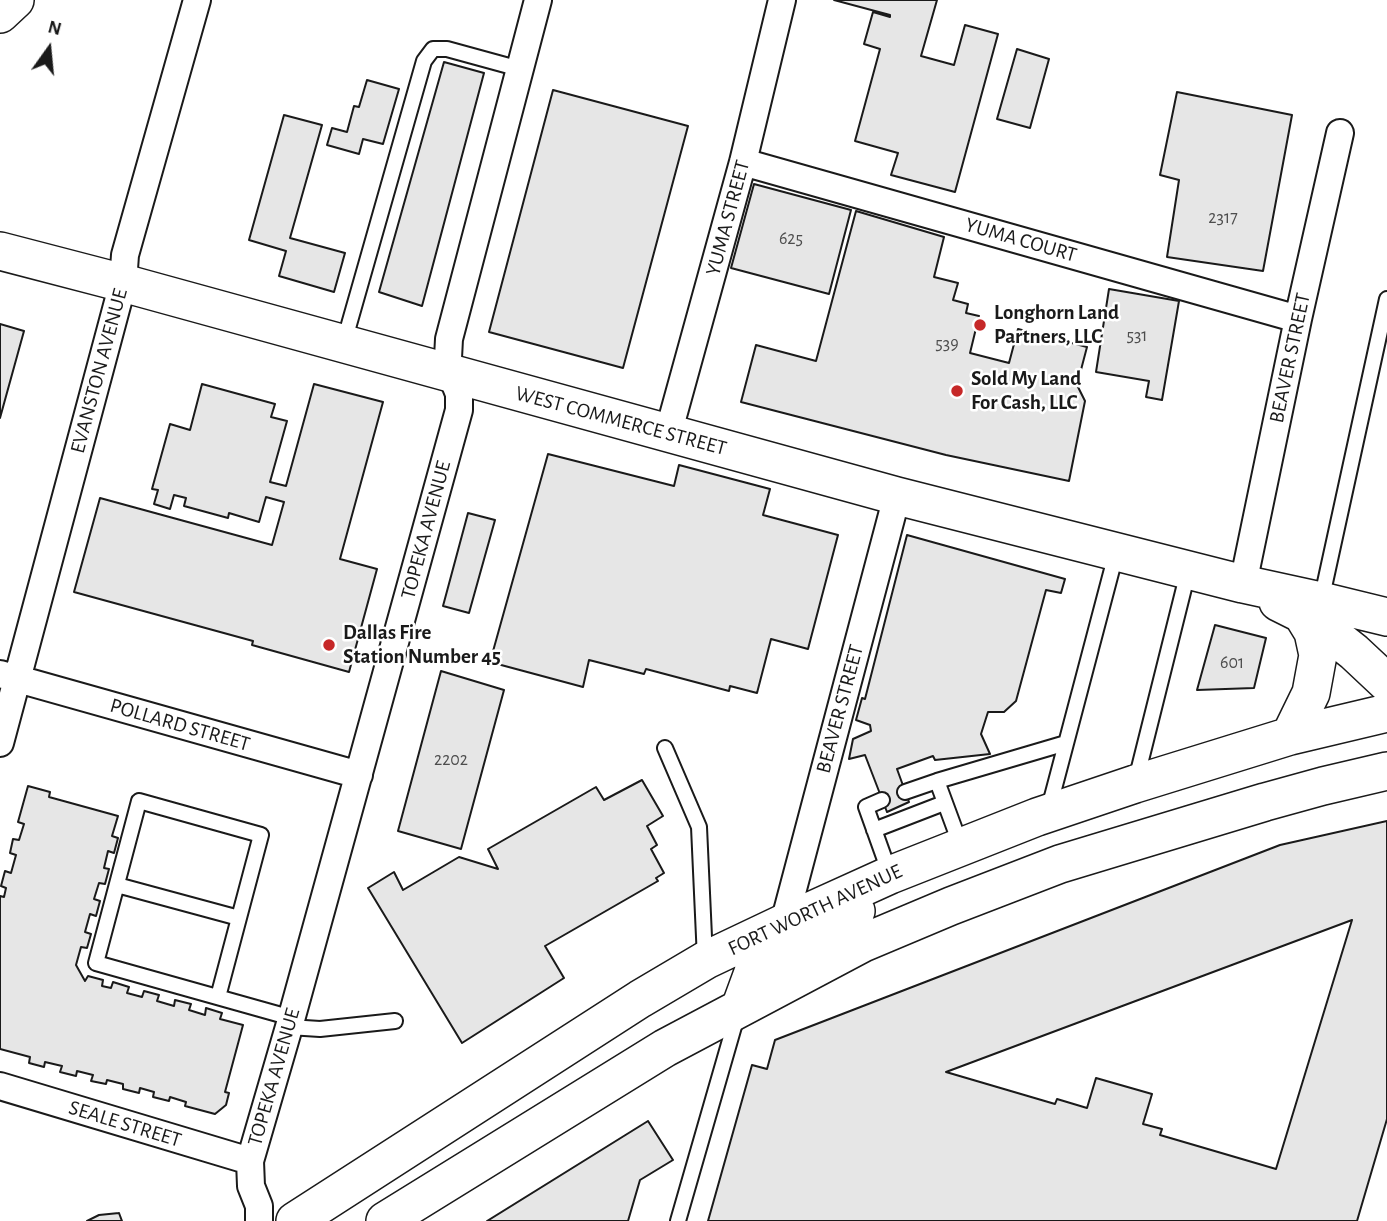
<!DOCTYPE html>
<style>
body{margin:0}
#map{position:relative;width:1387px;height:1221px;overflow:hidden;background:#fff;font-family:"Alegreya Sans",sans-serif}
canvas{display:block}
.north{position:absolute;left:14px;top:14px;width:70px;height:70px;-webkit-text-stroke:5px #fff;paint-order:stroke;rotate:15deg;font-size:19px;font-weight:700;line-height:28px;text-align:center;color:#1a1a1a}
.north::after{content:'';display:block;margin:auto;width:24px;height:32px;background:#1a1a1a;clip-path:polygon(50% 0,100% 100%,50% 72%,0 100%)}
</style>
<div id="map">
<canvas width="1387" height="1221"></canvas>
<div class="north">N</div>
</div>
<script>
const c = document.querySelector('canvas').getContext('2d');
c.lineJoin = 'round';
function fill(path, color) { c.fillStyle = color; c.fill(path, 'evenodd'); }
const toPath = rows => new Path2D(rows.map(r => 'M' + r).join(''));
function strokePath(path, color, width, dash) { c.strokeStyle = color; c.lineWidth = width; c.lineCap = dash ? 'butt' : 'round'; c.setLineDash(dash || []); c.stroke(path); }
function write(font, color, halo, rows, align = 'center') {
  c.font = font + ' "Alegreya Sans",sans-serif'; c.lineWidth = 5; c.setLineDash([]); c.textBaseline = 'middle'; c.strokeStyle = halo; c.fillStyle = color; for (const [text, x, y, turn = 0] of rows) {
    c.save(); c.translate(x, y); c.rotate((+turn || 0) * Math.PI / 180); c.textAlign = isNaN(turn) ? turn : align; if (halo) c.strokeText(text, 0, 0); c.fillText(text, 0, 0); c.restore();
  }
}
const building = toPath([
 [834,0,937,0,921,56,954,65,965,25,998,34,955,192,891,175,898,153,855,141,880,49,864,44,873,12,890,17,890,15,834,0],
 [1017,49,1049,59,1030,128,997,119,1017,49],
 [444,62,484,73,422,306,379,292,444,62],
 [367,80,399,89,383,144,363,139,359,154,327,145,332,128,347,132,354,106,359,107,367,80],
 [553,90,688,126,623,368,489,332,553,90],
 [1177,92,1292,115,1263,271,1167,257,1179,180,1160,175,1177,92],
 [284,115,322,125,290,238,345,253,334,292,279,276,286,251,249,240,284,115],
 [754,184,851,210,829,294,731,268,754,184],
 [856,211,944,237,934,277,958,283,953,300,968,304,966,313,979,316,970,353,1009,363,1018,329,1087,347,1077,385,1085,401,1069,481,946,455,741,402,756,345,816,361,856,211],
 [1109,289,1179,301,1162,400,1146,397,1149,381,1096,372,1109,289],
 [0,324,24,331,0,418,0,324],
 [202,384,275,404,271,417,287,421,270,482,286,486,314,384,383,402,340,559,377,569,349,672,252,645,253,641,74,592,100,498,272,545,284,502,266,497,259,522,229,513,228,518,184,506,186,498,174,495,170,509,154,504,158,490,152,489,170,424,190,430,202,384],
 [548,454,674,486,679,465,770,489,763,515,838,535,808,649,771,639,757,693,730,686,729,691,646,669,644,674,589,660,583,687,490,662,548,454],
 [468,513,495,520,469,613,443,606,468,513],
 [907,535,1065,579,1061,593,1046,590,1016,701,1004,712,988,712,981,734,990,754,935,760,933,756,897,769,909,802,887,812,865,755,849,759,853,739,871,731,870,725,856,720,862,698,865,699,907,535],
 [1215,625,1266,638,1254,688,1197,690,1215,625],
 [441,671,504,690,461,849,398,831,441,671],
 [642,780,663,816,647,826,657,845,651,849,664,873,656,878,658,881,545,946,564,978,462,1043,368,888,394,872,403,890,459,857,498,869,488,849,596,787,604,800,642,780],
 [28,786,50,792,49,797,118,816,112,836,118,838,114,853,108,851,104,868,109,869,105,884,99,883,94,899,100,901,96,916,90,914,85,932,91,934,87,948,81,947,76,965,85,981,88,976,103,980,102,986,111,988,113,982,129,987,127,993,142,997,144,991,159,995,157,1001,174,1006,175,1000,191,1004,189,1010,205,1015,206,1008,222,1013,220,1019,243,1025,225,1092,229,1093,226,1105,215,1114,185,1106,186,1102,170,1097,169,1101,153,1097,154,1092,140,1088,139,1093,123,1089,123,1084,107,1080,106,1084,91,1081,93,1075,77,1071,76,1076,60,1072,62,1066,45,1062,44,1067,29,1063,30,1057,0,1049,0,896,4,897,6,888,1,886,5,871,11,873,16,855,10,853,13,839,19,840,24,824,18,822,28,786],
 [1387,821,1387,1119,1357,1221,708,1221,752,1065,767,1069,775,1040,1280,845,1387,821],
 [1352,920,1276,1169,1160,1135,1162,1129,1143,1124,1152,1094,1096,1078,1087,1108,1057,1099,1055,1104,946,1072,1352,920],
 [648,1121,673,1160,640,1180,628,1221,487,1221,648,1121],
 [119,1213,122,1221,87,1221,99,1215,119,1213]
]);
fill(building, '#e6e6e6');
strokePath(building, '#1a1a1a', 2);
const lane = toPath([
 [344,342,424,61,433,49,447,49,520,69],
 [1321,601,1387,299],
 [665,748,699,827,705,959],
 [1136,780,1188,572],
 [905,792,937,781],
 [882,800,866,807,890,874],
 [1049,808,1116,554],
 [874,830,944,803],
 [961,846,937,781,1066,743],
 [117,885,239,918],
 [218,997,261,835,139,801,96,963,292,1018],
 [289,1027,320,1029,395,1021],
 [678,1221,737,1016]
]);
const street = toPath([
 [743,162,1298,319],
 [668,434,743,162,782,0],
 [1243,584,1298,319,1340,133],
 [0,674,359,775],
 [0,743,123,283,125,255,197,0],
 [784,923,897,496],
 [0,1086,250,1161],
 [259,1221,259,1206,251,1186,250,1161,289,1027,459,410,459,394,451,374,448,358,449,339,538,0]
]);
const secondary = toPath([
 [0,14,15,0],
 [0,251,123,283,897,496,1243,584,1321,601,1387,617],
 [1278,602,1302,614,1330,633,1354,652,1387,683],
 [1290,736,1311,693,1318,655,1313,632,1302,614],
 [740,1008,755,967,851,918,856,911],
 [295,1221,640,999,706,960,784,923,890,875,1037,817,1135,784,1290,736,1387,713],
 [385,1221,665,1048,863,943,951,906,1060,864,1265,802,1323,786,1387,771]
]);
strokePath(lane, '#1a1a1a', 18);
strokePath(street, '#1a1a1a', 30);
strokePath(secondary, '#1a1a1a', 40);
strokePath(lane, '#fff', 14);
strokePath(street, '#fff', 26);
strokePath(secondary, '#fff', 37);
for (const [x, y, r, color] of [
 [980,325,7,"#c62828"],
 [957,391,7,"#c62828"],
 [329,645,7,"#c62828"]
]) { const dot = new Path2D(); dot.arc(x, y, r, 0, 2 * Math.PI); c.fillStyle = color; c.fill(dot); strokePath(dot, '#fff', 2.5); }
write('18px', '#4d4d4d', null, [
 ["2317",1223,218],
 ["625",791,239],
 ["531",1137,336],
 ["539",947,344],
 ["601",1232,663],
 ["2202",451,760]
]);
write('21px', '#1a1a1a', '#fff', [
 ["YUMA STREET",728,218,-75],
 ["YUMA COURT",1021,240,16],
 ["BEAVER STREET",1290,358,-78],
 ["EVANSTON AVENUE",99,371,-75],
 ["WEST COMMERCE STREET",621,421,15],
 ["TOPEKA AVENUE",426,530,-75],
 ["BEAVER STREET",840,709,-75],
 ["POLLARD STREET",180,725,16],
 ["FORT WORTH AVENUE",815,910,-25],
 ["TOPEKA AVENUE",274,1077,-74],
 ["SEALE STREET",125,1124,17]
]);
write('bold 21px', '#1a1a1a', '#fff', [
 ["Longhorn Land",994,313],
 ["Partners, LLC",994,337],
 ["Sold My Land",971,379],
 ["For Cash, LLC",971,403],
 ["Dallas Fire",343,633],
 ["Station Number 45",343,657]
], 'left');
</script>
